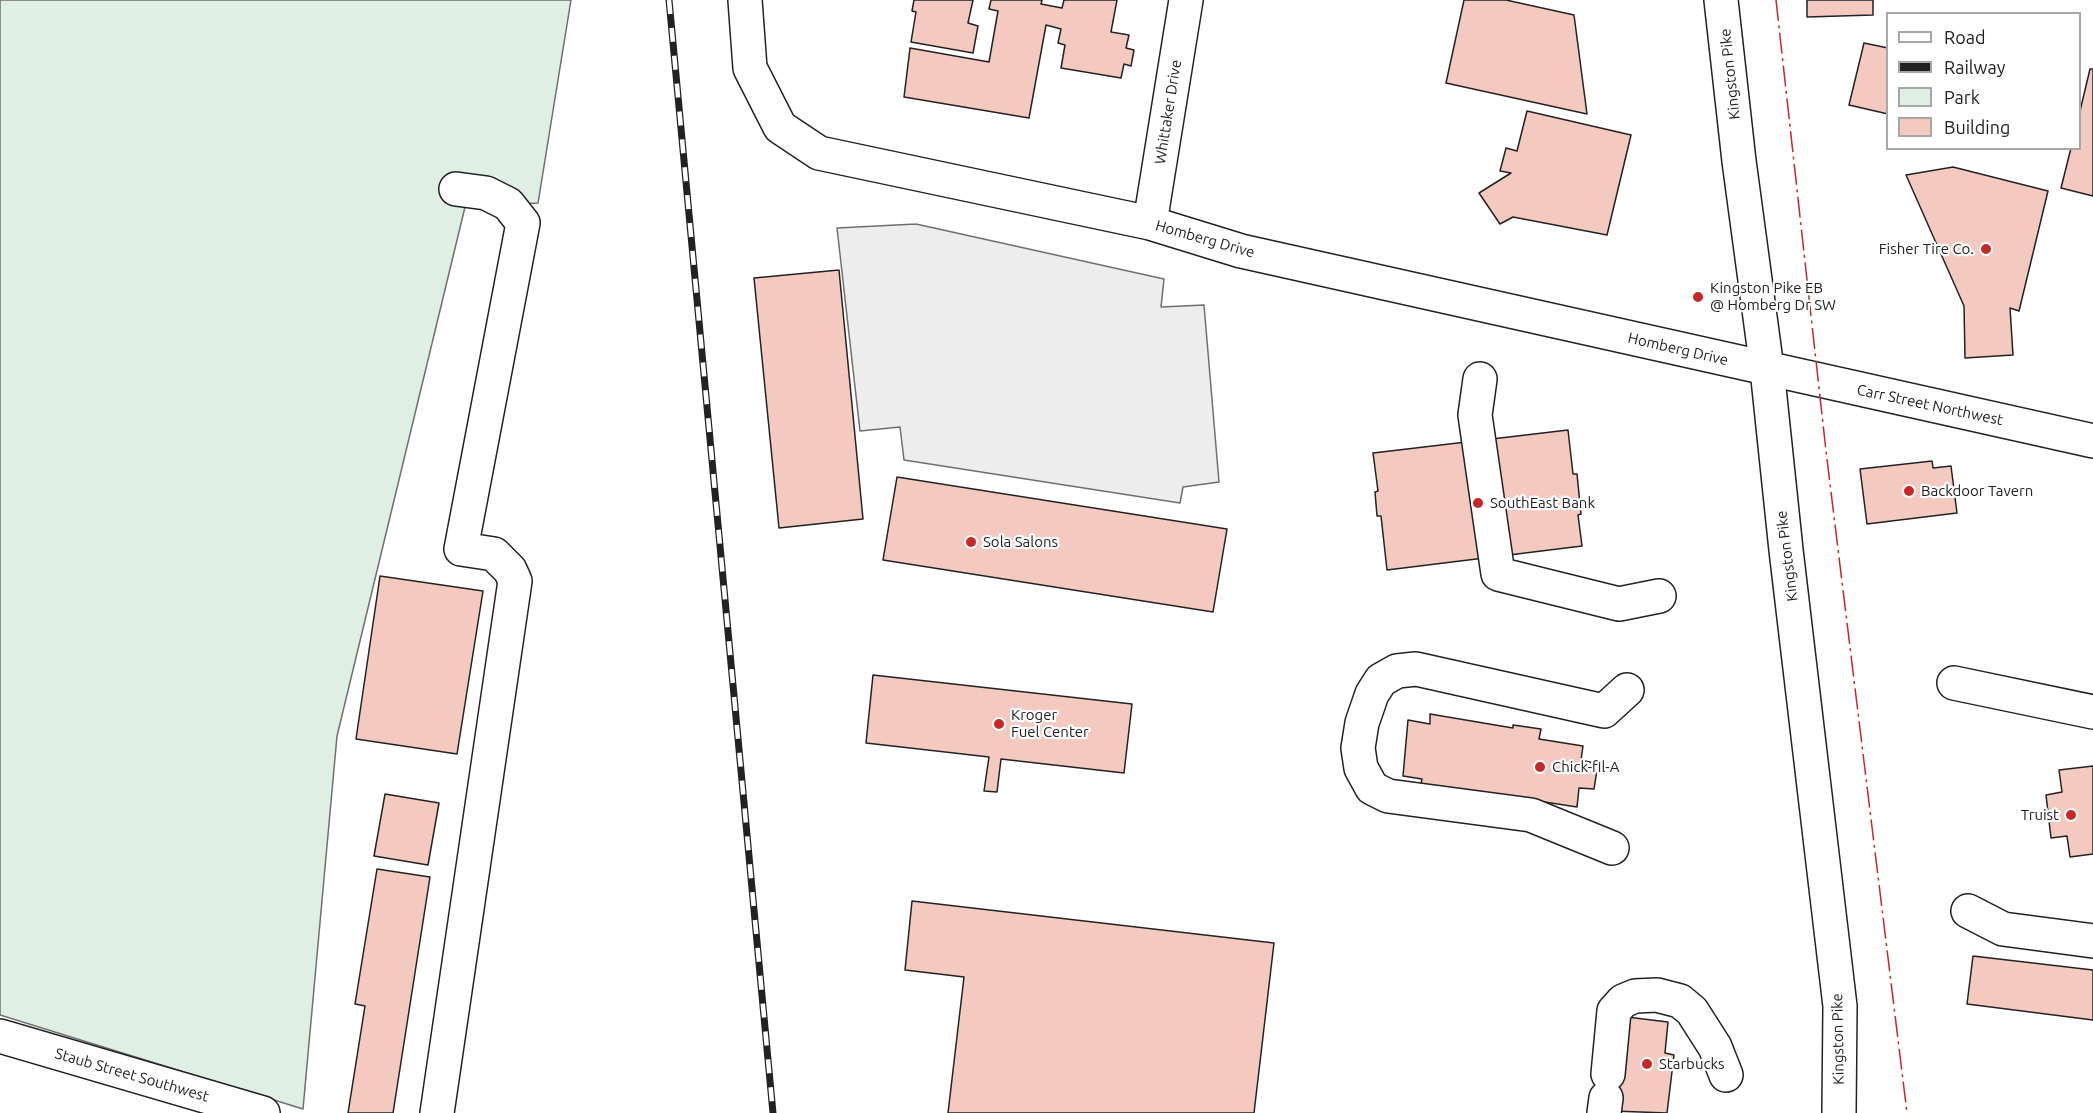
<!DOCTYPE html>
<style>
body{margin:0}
#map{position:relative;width:2093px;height:1113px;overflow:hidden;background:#fff;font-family:Ubuntu,sans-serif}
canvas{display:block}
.legend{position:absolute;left:1886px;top:12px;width:195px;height:138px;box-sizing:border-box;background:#fff;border:2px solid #a7a7a7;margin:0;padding:8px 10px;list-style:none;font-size:18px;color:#222}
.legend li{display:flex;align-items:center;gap:12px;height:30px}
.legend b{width:30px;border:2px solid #a7a7a7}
</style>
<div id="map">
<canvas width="2093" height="1113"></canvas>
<ul class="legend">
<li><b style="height:8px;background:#fff"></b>Road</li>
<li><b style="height:8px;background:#222"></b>Railway</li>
<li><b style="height:16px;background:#e0efe3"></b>Park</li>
<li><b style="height:16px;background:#f3c9c0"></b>Building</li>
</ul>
</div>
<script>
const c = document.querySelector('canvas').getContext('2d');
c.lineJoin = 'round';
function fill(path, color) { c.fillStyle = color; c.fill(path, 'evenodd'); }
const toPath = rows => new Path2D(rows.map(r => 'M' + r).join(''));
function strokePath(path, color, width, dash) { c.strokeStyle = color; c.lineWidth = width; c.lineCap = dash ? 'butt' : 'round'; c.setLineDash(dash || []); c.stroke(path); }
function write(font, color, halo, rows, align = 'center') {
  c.font = font + ' Ubuntu,sans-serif'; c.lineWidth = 4.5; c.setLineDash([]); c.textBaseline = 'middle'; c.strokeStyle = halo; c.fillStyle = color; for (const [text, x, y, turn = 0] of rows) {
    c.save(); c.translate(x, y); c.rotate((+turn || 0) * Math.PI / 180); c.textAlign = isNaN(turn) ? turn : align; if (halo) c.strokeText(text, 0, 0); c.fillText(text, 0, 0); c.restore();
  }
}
const green = toPath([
 [0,0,571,0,538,203,465,207,337,736,303,1109,0,1015,0,0]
]);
fill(green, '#e0efe3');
strokePath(green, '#6f6f6f', 1.5);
const parking = toPath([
 [916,224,1164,279,1161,307,1204,305,1219,482,1183,487,1180,503,904,460,900,427,860,431,837,228,916,224]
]);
fill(parking, '#ededed');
strokePath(parking, '#6f6f6f', 1.5);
const building = toPath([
 [914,0,973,0,968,23,978,26,973,53,911,42,916,12,912,11,914,0],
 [991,0,1042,0,1041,4,1062,8,1064,0,1117,0,1111,32,1129,35,1126,48,1134,50,1131,66,1124,64,1121,78,1061,68,1065,45,1058,43,1061,29,1046,25,1029,118,904,97,910,48,989,62,998,11,989,9,991,0],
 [1464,0,1506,0,1574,15,1587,114,1446,83,1464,0],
 [1807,0,1873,0,1873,15,1807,17,1807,0],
 [1864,43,1888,48,1888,114,1849,105,1864,43],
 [2090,69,2093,69,2093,196,2061,188,2071,148,2080,148,2080,111,2090,69],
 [1527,111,1631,135,1607,235,1513,217,1500,224,1479,193,1511,173,1500,171,1506,148,1517,151,1527,111],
 [1953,167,2048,191,2019,311,2010,308,2013,355,1965,358,1964,306,1906,175,1953,167],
 [839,270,863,519,779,528,754,278,839,270],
 [1568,430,1573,474,1577,474,1581,514,1578,515,1582,546,1387,570,1381,516,1377,516,1375,492,1378,491,1373,453,1568,430],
 [1932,461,1933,468,1951,466,1957,513,1867,524,1860,469,1932,461],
 [897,477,1227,529,1213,612,883,560,897,477],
 [380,576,483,591,457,754,356,739,380,576],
 [873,675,1132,704,1124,773,1001,759,997,792,984,791,989,757,866,743,873,675],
 [1430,714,1513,728,1513,725,1541,729,1539,739,1583,746,1581,760,1598,764,1594,789,1579,788,1577,807,1512,797,1420,788,1422,779,1403,776,1408,720,1430,724,1430,714],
 [2093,766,2093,854,2070,857,2067,836,2051,838,2046,795,2062,792,2059,770,2093,766],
 [385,794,439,803,428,865,374,856,385,794],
 [377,869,430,877,393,1113,348,1113,365,1006,355,1004,377,869],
 [912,901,1274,943,1254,1113,948,1113,964,977,905,970,912,901],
 [1973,956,2093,970,2093,1020,1967,1004,1973,956],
 [1627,1017,1668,1022,1665,1053,1674,1055,1667,1113,1613,1111,1627,1017]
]);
fill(building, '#f3c9c0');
strokePath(building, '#222', 1.5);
const minor = toPath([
 [745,0,750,68,780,127,819,153,1150,223,1241,251,2093,441],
 [1150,223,1186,0],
 [1480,379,1475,415,1498,574,1619,604,1659,596],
 [1954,683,2093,712],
 [1612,848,1531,815,1388,796,1372,788,1361,768,1358,748,1362,723,1372,694,1381,680,1397,671,1416,669,1604,711,1627,690],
 [1968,911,2003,929,2093,941],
 [0,1036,263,1113],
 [1608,1074,1614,1011,1623,1001,1635,996,1657,995,1680,1001,1692,1011,1715,1047,1726,1075],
 [437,1113,515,581,510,570,494,554,461,549,523,223,508,204,486,193,456,189],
 [1604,1113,1606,1098]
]);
const major = toPath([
 [1721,0,1739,161,1767,369,1786,550,1840,1006,1839,1113]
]);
strokePath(minor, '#222', 36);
strokePath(major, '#222', 36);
strokePath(minor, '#fff', 33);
strokePath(major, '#fff', 33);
const rail = toPath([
 [669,0,773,1113]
]);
strokePath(rail, '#222', 7);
strokePath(rail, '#fff', 4.5, [14]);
strokePath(toPath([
 [1776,0,1826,451,1907,1113]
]), '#c62828', 1.5, [21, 4.5, 3, 4.5]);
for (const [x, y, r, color] of [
 [1986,249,6,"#c62828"],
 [1698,297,6,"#c62828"],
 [1909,491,6,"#c62828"],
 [1478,503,6,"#c62828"],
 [971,542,6,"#c62828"],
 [999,724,6,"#c62828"],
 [1540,767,6,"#c62828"],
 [2071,815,6,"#c62828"],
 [1647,1064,6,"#c62828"]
]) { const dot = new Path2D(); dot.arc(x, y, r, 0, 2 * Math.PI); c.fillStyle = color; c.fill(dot); strokePath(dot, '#fff', 2); }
write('15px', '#222', '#fff', [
 ["Kingston Pike",1730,74,-96],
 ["Whittaker Drive",1168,112,-81],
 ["Homberg Drive",1205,239,16],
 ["Homberg Drive",1678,349,13],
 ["Carr Street Northwest",1930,405,12],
 ["Kingston Pike",1787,556,-97],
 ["Kingston Pike",1838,1039,-91],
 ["Staub Street Southwest",132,1075,16]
]);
write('15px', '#222', '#fff', [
 ["Fisher Tire Co.",1974,249,"right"],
 ["Kingston Pike EB",1710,288],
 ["@ Homberg Dr SW",1710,305],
 ["Backdoor Tavern",1921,491],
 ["SouthEast Bank",1490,503],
 ["Sola Salons",983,542],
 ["Kroger",1011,715],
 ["Fuel Center",1011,732],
 ["Chick-fil-A",1552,767],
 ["Truist",2059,815,"right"],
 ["Starbucks",1659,1064]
], 'left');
</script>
